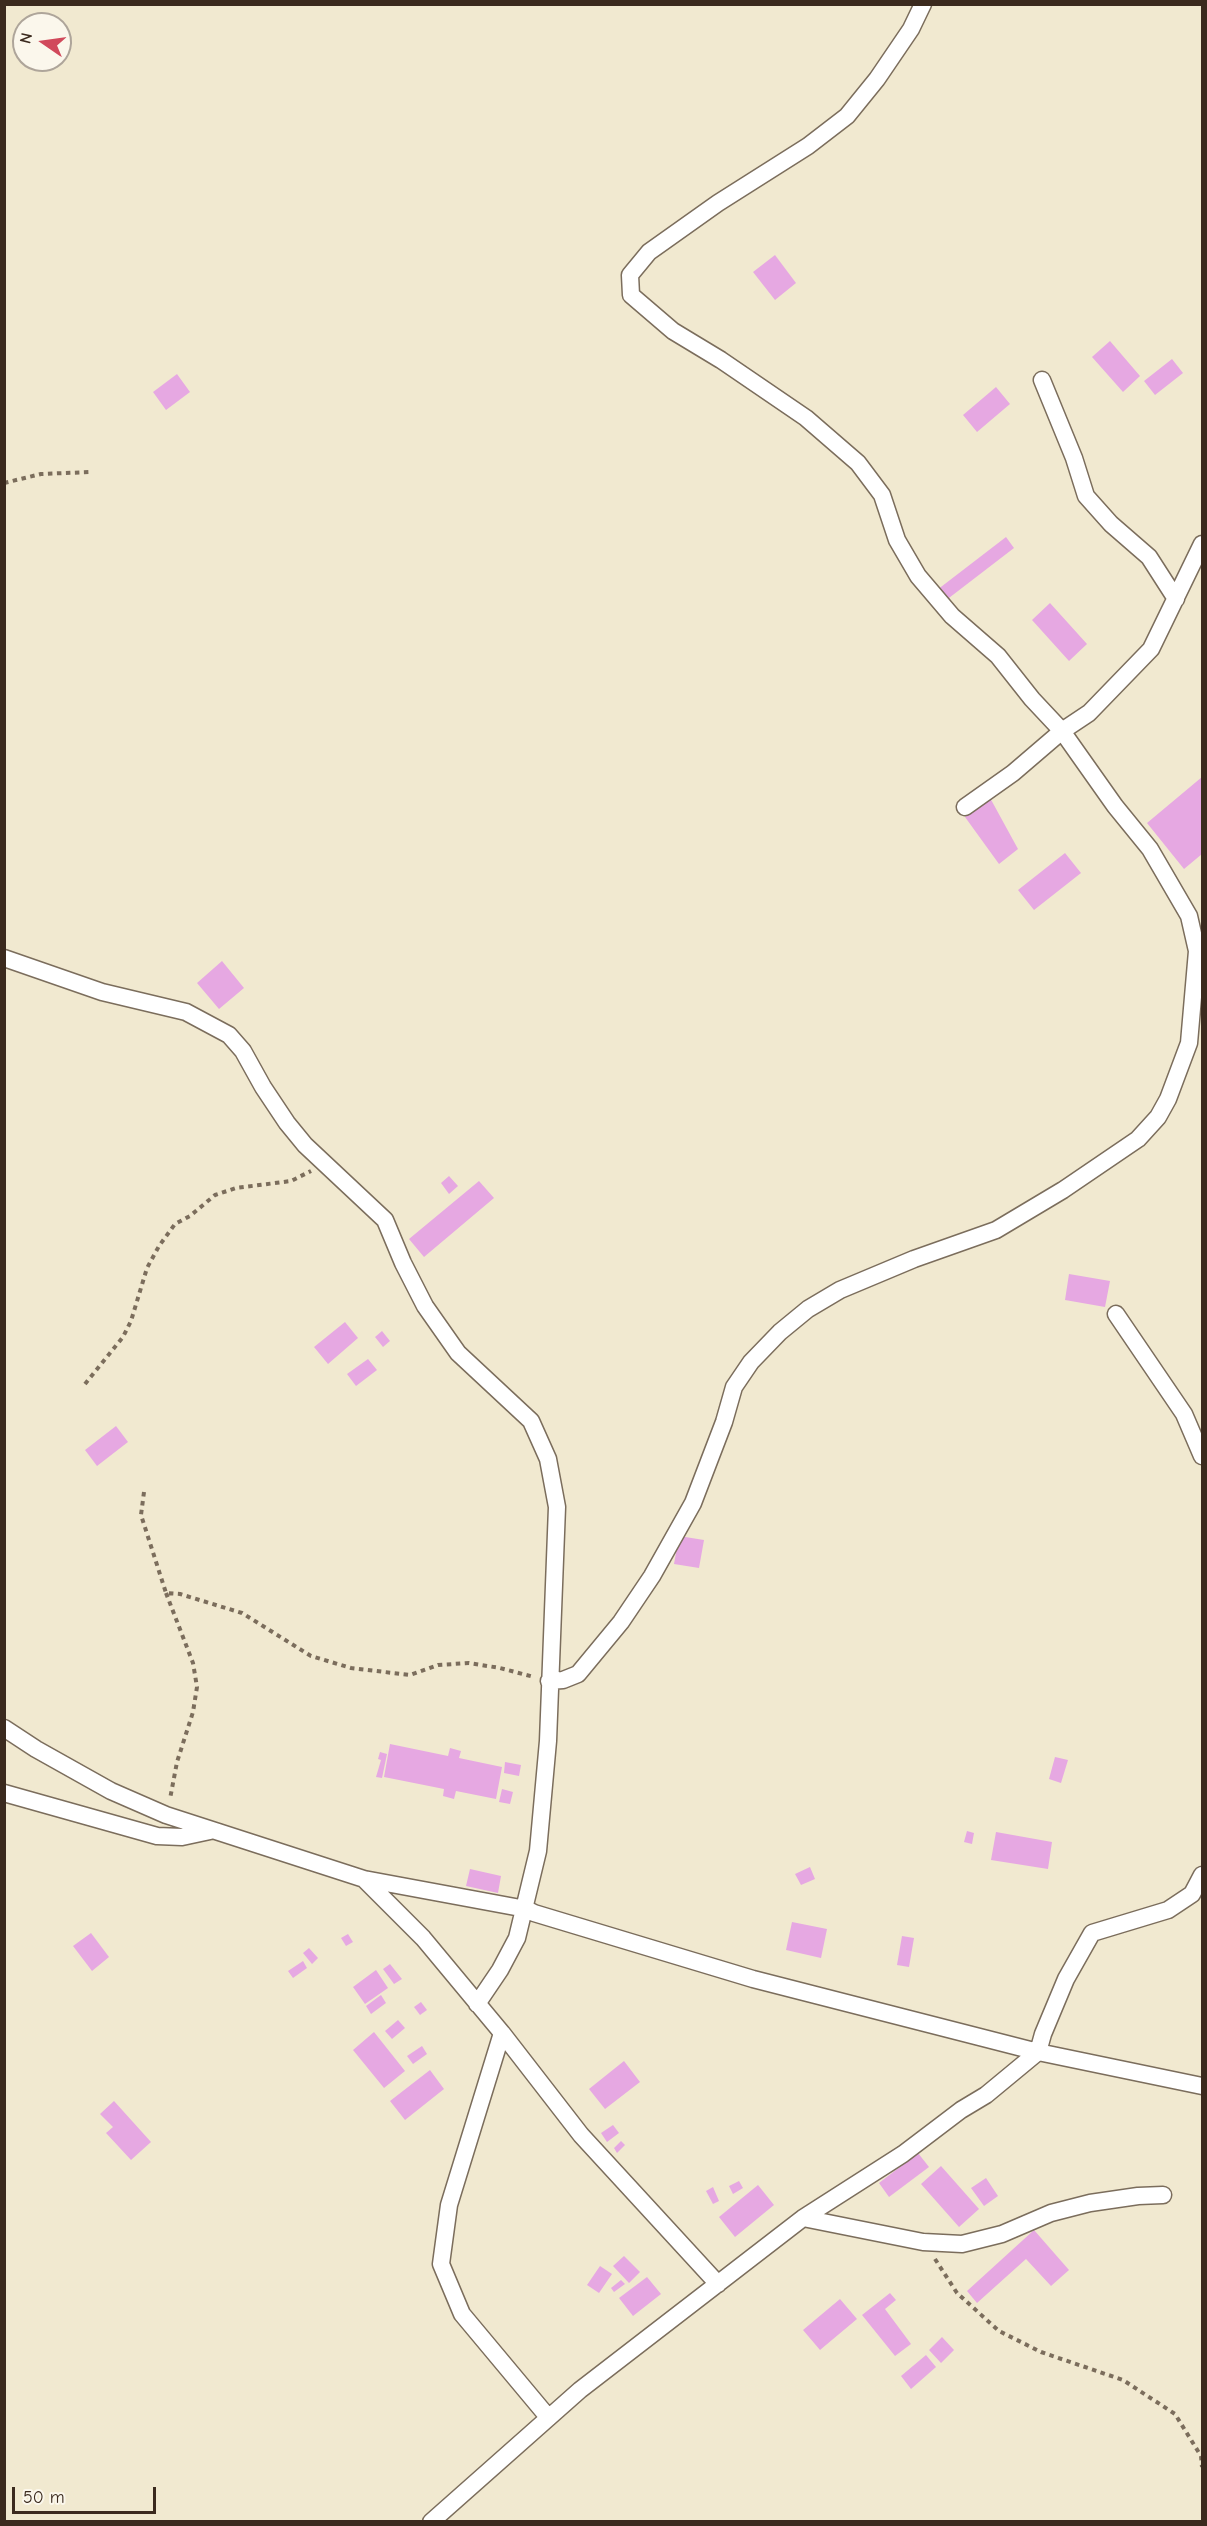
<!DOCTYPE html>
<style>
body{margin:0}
#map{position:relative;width:1207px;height:2526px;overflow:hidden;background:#f1e9d0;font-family:"Comic Neue",sans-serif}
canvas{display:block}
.frame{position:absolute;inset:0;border:6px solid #3b2a1e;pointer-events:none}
.north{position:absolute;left:12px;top:12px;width:60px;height:60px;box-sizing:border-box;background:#fbf7ec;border:2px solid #aea59a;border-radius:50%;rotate:283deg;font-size:16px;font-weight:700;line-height:24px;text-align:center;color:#3b2a1e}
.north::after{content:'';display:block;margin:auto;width:21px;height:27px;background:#d1495b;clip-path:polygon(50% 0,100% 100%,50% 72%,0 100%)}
.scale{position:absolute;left:12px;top:2487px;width:144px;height:27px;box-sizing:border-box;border:3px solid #3b2a1e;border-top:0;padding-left:8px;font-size:18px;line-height:21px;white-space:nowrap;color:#3b2a1e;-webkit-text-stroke:4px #fbf7ec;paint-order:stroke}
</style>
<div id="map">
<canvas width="1207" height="2526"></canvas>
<div class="frame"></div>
<div class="north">N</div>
<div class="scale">50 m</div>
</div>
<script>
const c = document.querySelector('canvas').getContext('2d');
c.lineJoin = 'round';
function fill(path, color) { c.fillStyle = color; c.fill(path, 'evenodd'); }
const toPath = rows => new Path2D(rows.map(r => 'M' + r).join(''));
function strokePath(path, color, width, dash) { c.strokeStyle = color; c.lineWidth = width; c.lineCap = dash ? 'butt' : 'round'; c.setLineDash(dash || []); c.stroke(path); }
fill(toPath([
 [775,255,796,283,775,300,753,272],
 [1110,341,1140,376,1123,392,1092,357],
 [1172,359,1183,373,1155,395,1144,381],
 [177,374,190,392,166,410,153,392],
 [996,387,1010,404,977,432,963,415],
 [1006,537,1014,548,945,601,937,590],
 [1050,603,1087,644,1069,661,1032,620],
 [1202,777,1202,854,1184,869,1147,823],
 [989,796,1018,849,999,864,965,817],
 [1065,853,1081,873,1034,910,1018,890],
 [222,961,244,988,219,1009,197,983],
 [449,1176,458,1186,449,1194,441,1183],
 [479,1181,494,1198,424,1257,409,1239],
 [1069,1274,1110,1281,1105,1307,1065,1300],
 [345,1322,358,1338,328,1364,314,1347],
 [382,1331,390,1341,383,1347,375,1337],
 [368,1359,377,1370,356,1386,347,1374],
 [116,1426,128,1442,97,1466,85,1450],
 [679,1536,704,1540,699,1568,674,1564],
 [390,1744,448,1756,450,1748,461,1751,459,1758,502,1767,496,1799,456,1791,454,1799,443,1796,444,1789,384,1777],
 [380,1752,387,1754,382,1778,376,1777,381,1760,378,1759],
 [1055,1757,1068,1760,1061,1783,1049,1779],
 [505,1762,521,1765,519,1776,504,1773],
 [502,1789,513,1792,510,1804,499,1802],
 [967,1831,974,1833,972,1844,964,1842],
 [996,1832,1052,1842,1048,1869,991,1860],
 [810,1867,815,1879,801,1885,795,1874],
 [470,1869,501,1876,498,1893,466,1886],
 [792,1922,827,1929,821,1958,786,1950],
 [91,1933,109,1957,92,1971,73,1946],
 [348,1934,353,1942,346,1946,341,1938],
 [902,1936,914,1938,909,1967,897,1965],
 [309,1948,318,1958,312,1964,303,1953],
 [303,1961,307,1968,293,1978,288,1971],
 [390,1964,402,1979,394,1984,383,1969],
 [376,1970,388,1988,365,2004,353,1987],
 [381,1995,386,2003,371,2014,366,2006],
 [421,2002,427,2010,420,2015,414,2007],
 [398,2020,405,2028,392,2039,385,2031],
 [374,2032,405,2071,384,2088,353,2050],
 [422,2046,427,2054,413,2064,407,2056],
 [624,2061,640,2082,605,2109,589,2089],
 [430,2070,444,2089,405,2120,390,2101],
 [114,2101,151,2142,131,2160,106,2133,113,2127,100,2114],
 [613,2125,619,2133,607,2142,601,2133],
 [621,2141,625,2145,617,2153,614,2148],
 [918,2153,929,2167,889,2197,879,2183],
 [941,2166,979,2209,959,2227,921,2184],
 [986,2178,998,2196,984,2206,971,2188],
 [739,2181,743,2188,733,2194,729,2186],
 [758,2185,774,2205,735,2237,719,2217],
 [713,2187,719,2201,713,2204,706,2191],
 [1034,2230,1069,2270,1051,2286,1026,2259,977,2303,967,2291],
 [624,2256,640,2272,629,2283,613,2266],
 [600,2266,612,2274,599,2293,587,2285],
 [647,2277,661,2294,633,2316,619,2298],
 [621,2280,625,2284,614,2292,611,2288],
 [890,2293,896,2300,885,2309,911,2344,895,2356,862,2315],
 [840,2299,857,2319,820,2350,803,2330],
 [942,2337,954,2350,941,2363,929,2350],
 [926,2355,936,2367,911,2389,901,2376]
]), '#e6a8e2');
const minor = toPath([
 [1042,380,1074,458,1086,496,1111,524,1149,557,1176,599],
 [965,807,1013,773,1062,731,1089,713,1151,649,1202,544],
 [4,958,102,992,186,1012,229,1035,243,1051,263,1087,287,1123,305,1145,385,1220,403,1263,425,1306,458,1353,531,1421,548,1459,557,1507,548,1741,538,1851,517,1938,500,1970,477,2004],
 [1116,1314,1184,1414,1202,1456],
 [549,1681,563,1680,578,1674,621,1622,652,1576,693,1503,724,1422,734,1387,751,1362,780,1332,808,1309,840,1290,914,1259,996,1230,1063,1190,1138,1139,1158,1117,1168,1099,1189,1043,1197,951,1189,916,1150,849,1115,806,1062,731,1032,699,998,656,952,616,918,576,897,540,882,495,858,463,806,418,721,360,673,331,631,295,630,275,649,252,718,203,808,146,847,116,877,79,911,29,923,4],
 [4,1728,36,1749,111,1791,166,1815,364,1879,526,1909,534,1913,753,1979,1038,2052,1043,2034,1066,1979,1092,1933,1168,1910,1192,1894,1202,1875],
 [4,1793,157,1836,182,1837,210,1831],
 [364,1879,423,1938,502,2033,581,2135,718,2284],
 [502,2033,449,2205,441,2264,462,2314,548,2417],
 [803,2218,923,2242,962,2244,1002,2234,1051,2213,1090,2203,1138,2196,1163,2195],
 [431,2522,580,2390,803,2218,903,2154,961,2110,986,2095,1038,2052,1202,2086]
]);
strokePath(minor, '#7b6d5c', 19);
strokePath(toPath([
 [4,483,41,474,91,472],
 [85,1384,123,1337,131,1321,147,1268,159,1246,175,1224,190,1216,215,1195,236,1188,291,1181,311,1171],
 [144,1492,141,1515,166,1593,180,1594,242,1613,311,1656,351,1668,410,1675,438,1665,469,1663,500,1668,534,1677],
 [166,1593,193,1663,197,1687,193,1712,177,1762,170,1799],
 [935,2259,957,2293,999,2331,1041,2352,1123,2380,1175,2414,1201,2456,1202,2467]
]), '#7b6d5c', 4, [4.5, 4.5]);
strokePath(minor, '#fff', 16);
</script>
